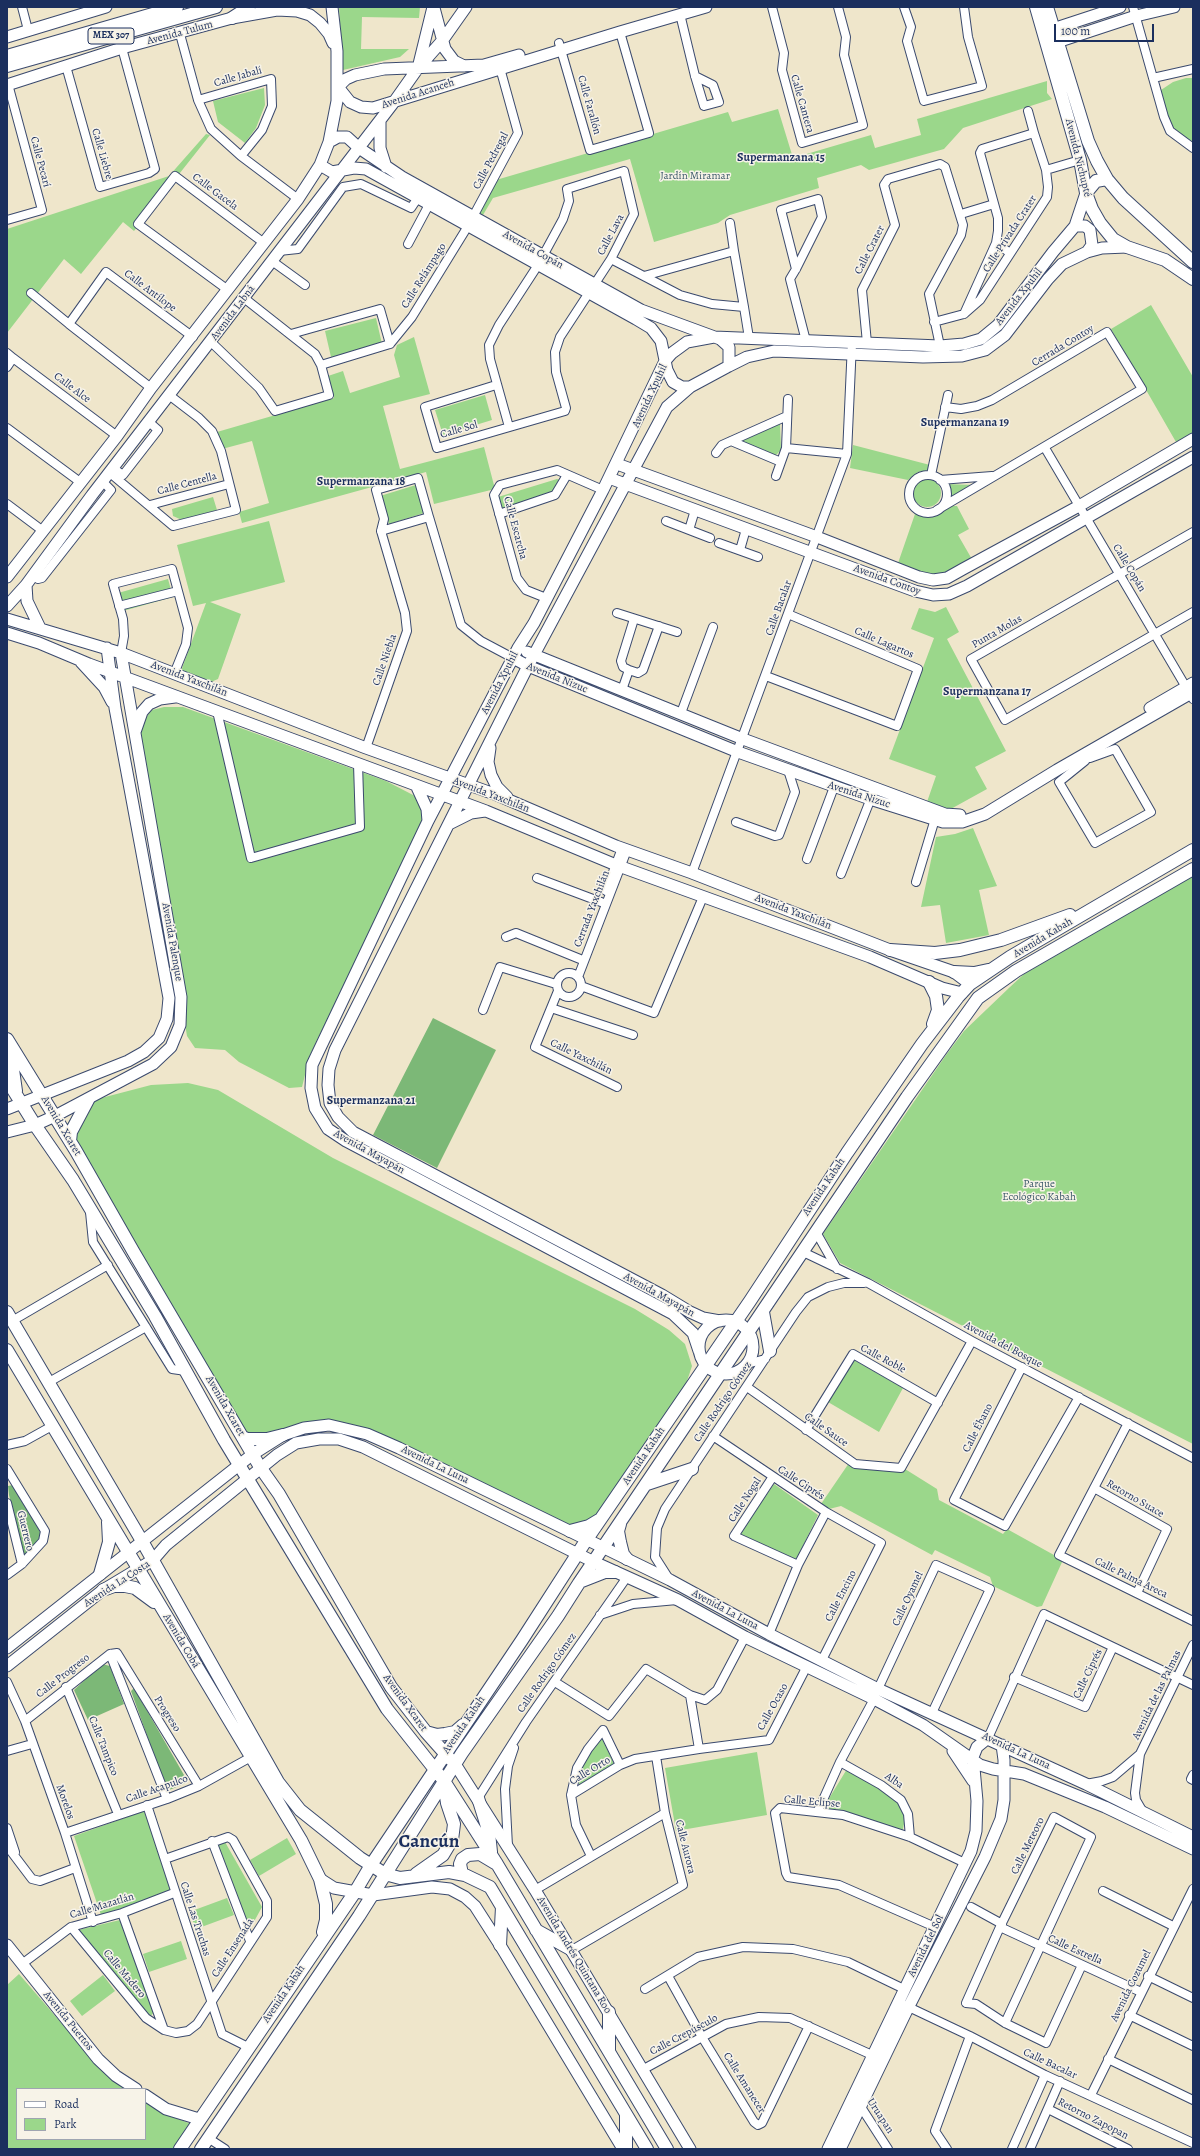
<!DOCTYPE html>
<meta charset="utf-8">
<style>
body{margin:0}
#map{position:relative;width:1200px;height:2156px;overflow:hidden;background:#efe6cb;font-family:Alegreya,serif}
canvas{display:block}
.frame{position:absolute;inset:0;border:8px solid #1b2f5e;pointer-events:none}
.legend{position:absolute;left:16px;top:2088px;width:130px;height:52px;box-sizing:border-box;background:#f7f3e8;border:1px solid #9fa5b1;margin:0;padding:5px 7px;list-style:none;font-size:12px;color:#1b2f5e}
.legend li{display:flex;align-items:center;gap:8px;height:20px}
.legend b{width:20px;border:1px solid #9fa5b1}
.scale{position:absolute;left:1054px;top:24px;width:100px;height:18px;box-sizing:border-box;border:2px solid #1b2f5e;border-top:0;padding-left:5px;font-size:12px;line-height:14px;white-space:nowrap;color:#1b2f5e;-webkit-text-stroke:3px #f7f3e8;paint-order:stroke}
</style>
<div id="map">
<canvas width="1200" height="2156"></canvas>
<div class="frame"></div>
<ul class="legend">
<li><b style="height:5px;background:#fff"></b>Road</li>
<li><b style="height:11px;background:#9bd78b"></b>Park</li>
</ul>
<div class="scale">100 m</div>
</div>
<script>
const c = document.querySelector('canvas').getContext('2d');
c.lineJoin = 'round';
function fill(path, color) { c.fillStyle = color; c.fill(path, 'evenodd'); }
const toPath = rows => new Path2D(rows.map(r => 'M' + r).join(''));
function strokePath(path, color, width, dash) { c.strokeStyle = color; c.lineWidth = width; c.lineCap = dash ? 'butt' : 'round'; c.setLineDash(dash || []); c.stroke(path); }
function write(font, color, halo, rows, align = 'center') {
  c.font = font + ' Alegreya,serif'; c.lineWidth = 3; c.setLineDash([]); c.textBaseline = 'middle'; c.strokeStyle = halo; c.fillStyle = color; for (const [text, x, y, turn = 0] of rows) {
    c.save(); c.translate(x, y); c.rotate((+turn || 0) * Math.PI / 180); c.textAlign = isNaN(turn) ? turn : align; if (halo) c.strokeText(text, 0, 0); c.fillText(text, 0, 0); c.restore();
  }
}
fill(toPath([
 [339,7,420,7,419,18,362,17,361,49,409,49,400,57,343,70],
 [1186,78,1193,78,1193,141,1187,140,1171,128,1161,90,1173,82],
 [1047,81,1047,93,1052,99,963,128,944,149,869,170,861,165,817,178,819,188,730,215,718,223,654,242,630,159,493,198,483,215,478,212,496,180,728,112,732,122,778,109,793,158,871,135,875,148,921,135,917,119],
 [264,88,265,105,256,128,245,143,218,122,213,101],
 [206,134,210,135,134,231,123,222,81,274,64,259,7,333,7,229,169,176],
 [1151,305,1193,377,1193,433,1176,442,1111,329],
 [376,318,382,344,331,357,325,331],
 [414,337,430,394,383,406,400,469,484,447,495,489,434,504,426,472,242,523,239,512,269,503,252,441,222,449,217,432,334,398,328,376,343,371,350,393,400,377,394,355,397,345],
 [485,395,492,420,443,435,435,410],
 [780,422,781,450,775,456,742,441],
 [853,445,930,465,929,470,918,472,908,480,850,468],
 [557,479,560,480,553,494,502,509,498,497],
 '913 493a14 14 0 1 1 28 0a14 14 0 1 1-28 0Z',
 [946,484,974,485,949,502,949,492],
 [416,485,424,513,389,524,380,496],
 [213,497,217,510,182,520,173,516,172,509],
 [946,506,957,506,969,529,958,535,973,561,950,573,932,577,897,566,915,514,927,516,940,513],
 [269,521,285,582,210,602,241,614,218,679,211,682,181,671,206,603,193,606,177,545],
 [168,579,173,597,123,611,118,593],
 [946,607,959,632,947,639,1006,751,975,767,987,789,949,810,927,802,936,776,889,759,934,638,911,629,919,608,935,612],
 [164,707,183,707,386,781,415,796,423,810,422,830,317,1040,310,1055,302,1087,289,1088,239,1062,225,1050,195,1048,187,1036,136,738,141,723,152,710],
 [973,828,997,886,979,890,989,935,946,943,940,905,921,907,936,837,955,834],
 [1193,876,1193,1444,840,1263,823,1234,946,1055,964,1031,1010,987,1024,974],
 [188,1083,218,1090,333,1158,635,1309,669,1330,685,1344,692,1366,686,1384,608,1503,589,1521,574,1526,561,1524,355,1425,334,1423,274,1435,244,1434,66,1126,73,1115,86,1102,151,1085],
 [854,1360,903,1388,879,1432,828,1402],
 [849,1463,905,1469,937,1489,939,1500,1003,1534,1007,1529,1063,1560,1042,1606,1037,1607,993,1586,990,1577,935,1550,932,1555,841,1506,829,1509,821,1504],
 [774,1484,818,1515,796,1560,739,1535],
 [601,1736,614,1764,579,1786,579,1772,588,1754],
 [757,1752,767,1815,676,1831,665,1768],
 [847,1769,900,1800,906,1815,902,1833,827,1808,825,1805],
 [144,1811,172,1891,101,1915,74,1836],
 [287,1838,296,1854,259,1876,250,1860],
 [217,1841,225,1842,262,1907,251,1927,247,1925],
 [227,1898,234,1915,196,1929,189,1912],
 [120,1920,154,2012,150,2017,78,1930],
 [181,1941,187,1959,149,1972,143,1954],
 [19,1974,95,2062,130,2089,17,2089,17,2139,145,2139,145,2100,163,2113,191,2124,173,2149,7,2149,7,1985],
 [103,1975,115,1991,82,2016,70,2001]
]), '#9bd78b');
fill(toPath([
 [433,1018,496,1050,437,1168,373,1135],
 [13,1485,42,1535,40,1542,26,1556,23,1553,9,1495,8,1486],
 [102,1664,110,1666,124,1704,88,1720,74,1690],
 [134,1688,188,1782,167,1791,131,1691]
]), '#7cb877');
const street = toPath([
 [22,7,28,30],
 [772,7,784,53,782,70,802,143,863,125,844,55,846,37,838,7],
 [904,7,911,27,907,41,924,101,982,86,968,37,964,7],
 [1133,7,1164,117,1170,131,1193,148],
 [680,14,695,76],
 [180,34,198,100,211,129,241,156,298,199],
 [559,43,590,150,649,133,620,32],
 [66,66,100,187,149,173,155,169,122,48],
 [695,76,713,85,719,102,704,106,695,76],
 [1153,78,1193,69],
 [198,100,271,79,272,106,262,130,241,156],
 [1028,111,1034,133],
 [1034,133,1046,170,1048,187,1047,197,980,300,964,314,996,243,998,231,998,218,980,153,982,149,1034,133],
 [1046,170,1080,160],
 [961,214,994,204],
 [7,220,42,210,8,84],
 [730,223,734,251],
 [996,243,1010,253],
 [408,244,432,199],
 [279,251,298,249,343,187,361,184,411,208,421,193],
 [611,259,680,295,712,304,744,307,734,251,644,276],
 [272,261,305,285],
 [796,269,781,210,818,199,822,217,796,269,790,279,806,341],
 [228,290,138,224,175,176,264,243],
 [31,293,69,324],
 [744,307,749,338],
 [934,322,964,314],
 [291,334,380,309,390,344,321,365],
 [211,342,259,388,275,411,329,395,321,365,315,354,244,298],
 [867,343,862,290,895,225,884,185,888,179,940,164,945,167,963,225,961,235,929,294,940,346],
 [390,344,412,317,468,226,518,133,500,68],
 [7,353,13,358],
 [7,367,13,358,117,436],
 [496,385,425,407,437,448,565,411,566,408,556,372,555,352,560,337,611,259,634,214,624,171,567,189,569,201,563,219,538,265,499,325,489,345,490,359,509,427],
 [151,388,69,324,106,272,193,337],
 [7,428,80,482],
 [731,441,781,462],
 [786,448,847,454],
 [1045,448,1193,699],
 [716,453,722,445,787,416],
 [113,468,123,475,158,430,149,422],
 [110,473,173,526,236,510,221,451,212,431,199,418,169,395],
 [931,475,948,395],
 '909 494a19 19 0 1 1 38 0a19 19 0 1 1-38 0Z',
 [776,476,786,448,788,399],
 [940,480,992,476],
 [7,504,43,531],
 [150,505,229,484],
 [937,510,1142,389,1107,332,992,400,977,406,961,409,945,407],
 [499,514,555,495,567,475],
 [666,521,710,538],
 [689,530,695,510],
 [381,531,384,519,376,490,418,478,429,517],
 [1193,532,971,659,1005,720,1193,612],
 [719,543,758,557],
 [740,550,746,529],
 [33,576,38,579,42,578,111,490,103,482],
 [546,598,526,590,517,578,494,495,500,485,557,470,603,490],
 [119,606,178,591],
 [617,613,677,632],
 [634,619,621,661,623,667,629,670,638,673,643,670,659,626],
 [121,653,124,636,123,619,113,584,172,569,188,628,186,644,174,674],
 [766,676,897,726,918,669,788,614],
 [622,690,629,670],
 [217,711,251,858,360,827,358,764],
 [681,713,713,627],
 [366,748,407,631,405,613,381,531,429,517,461,625,481,641,513,658],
 [1082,756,1085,761,1059,782,1095,843,1151,812,1115,749,1090,758,1087,753],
 [736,822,775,836,779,835,795,792,788,770],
 [807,859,834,787],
 [692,873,847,454,852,343],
 [841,874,875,788],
 [537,878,601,902],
 [916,882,935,819],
 [606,891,622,848],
 [506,937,516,933,580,959],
 '557 985a12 12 0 1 1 24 0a12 12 0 1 1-24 0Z',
 [578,977,627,850],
 [581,986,654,1013,703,897],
 [558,991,535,1047,617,1087],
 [551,1008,633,1035],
 [483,1010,500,967,556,984],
 [90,1212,93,1242,172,1369,186,1371],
 [816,1232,837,1269],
 [803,1252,868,1283,972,1341,1193,1458],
 [12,1321,108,1265],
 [747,1364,765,1359],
 [1022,1367,954,1500,1005,1526,1079,1397],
 [49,1382,146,1327],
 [747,1387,855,1464,901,1468,972,1341],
 [1128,1423,1059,1555,1193,1621],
 [806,1430,853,1354,938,1403],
 [713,1436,826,1512,881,1543,822,1660],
 [7,1445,25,1441,52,1426],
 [7,1469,45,1531,43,1541,22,1564,7,1575],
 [772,1478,734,1536,798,1565],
 [1094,1488,1167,1529,1137,1593],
 [7,1503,22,1564],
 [669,1579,655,1557,657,1528,665,1509,796,1312,808,1297,828,1287,844,1283,864,1283],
 [600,1615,633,1604,677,1600],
 [769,1634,798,1565,826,1512],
 [745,1637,717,1690,705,1700,690,1695,699,1749,769,1740,807,1666],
 [110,1654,167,1799],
 [1014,1677,1085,1707,1113,1647],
 [7,1682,25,1721,65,1833,93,1922],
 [555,1682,609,1716,646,1669,690,1695],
 [66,1687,118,1814],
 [878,1689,936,1565,990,1589,932,1713],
 [25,1721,110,1654,117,1653,199,1786],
 [988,1738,1044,1614,1193,1685],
 [7,1751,32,1744],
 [840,1762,881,1785,901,1800,908,1814,910,1837],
 [1193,1775,1191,1779,1193,1780],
 [1086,1784,1102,1781,1113,1777,1140,1754],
 [571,1795,620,1765,635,1759,699,1749],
 [478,1798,526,1722,627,1577],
 [147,1805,222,2034,248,2047],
 [818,1811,840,1762,874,1699],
 [1143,1812,1136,1800,1135,1793,1140,1754,1193,1645],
 [7,1828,15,1852],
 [65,1833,167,1799,199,1786,251,1757],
 [212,1841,250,1941],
 [7,1846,32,1879,40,1881,75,1868],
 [508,1846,505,1789,508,1766,514,1748],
 [591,1856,576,1825,571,1795,577,1768,588,1749,603,1730,620,1765],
 [535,1890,665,1813],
 [1103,1891,1173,1926],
 [971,1907,1002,1924],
 [122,1913,164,2030],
 [71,1927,146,2018,164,2030,176,2033,188,2031,197,2024,267,1917,267,1901,233,1840,228,1837,165,1859],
 [935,1927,839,1885,788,1877,786,1873,775,1813,780,1808,843,1815,910,1837,965,1863],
 [1000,1927,1141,1992],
 [572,1950,683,1885,665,1813,656,1756],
 [22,1964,71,1927,122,1913,174,1893],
 [668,1976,702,2037,754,2122,758,2125,762,2123,809,2026],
 [1148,1976,1193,1998],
 [645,1989,698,1957,743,1947,793,1949,848,1962,904,1989],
 [898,2002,970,2036,1045,2075,1193,2143],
 [1129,2015,1193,2046],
 [1005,2023,1091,1837,1054,1817,1000,1927,966,2003,976,2004,1005,2023,1046,2043,1082,1965],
 [1108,2059,1193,2100],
 [642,2070,726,2024,759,2017,790,2018,872,2055],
 [1091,2095,1193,1889],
 [859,2104,888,2149],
 [1048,2109,1128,2149],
 [208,2138,225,2149],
 [947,2149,935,2131,970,2036],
 [1012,2149,1045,2075],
 [1030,2149,1060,2081]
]);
const secondary = toPath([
 [434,8,445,49,454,61,464,66],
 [1053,29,1120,7],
 [7,37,106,7],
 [1057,42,1136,16,1174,7],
 [420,66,442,41,466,7],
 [7,85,122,48,232,18,277,10,297,11,310,15,320,23,329,34,333,43],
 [338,87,350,102,361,107,373,108,620,32,706,7],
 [338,87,346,79,355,75,384,69,484,65,519,55],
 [380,121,380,148,386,167],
 [329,142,338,137,347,137,359,148,402,177,641,310,720,339,729,347,729,366],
 [320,165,332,172,354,168,366,169,636,319,651,328,661,341,667,370,673,382,682,387,690,387],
 [1075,226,1085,226,1090,230,1092,245,1087,252],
 [617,464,817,537,919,577,933,580,947,578,963,569,1079,506,1193,439],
 [609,478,915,591,933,595,949,594,967,586,1193,457],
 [7,577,117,436,151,388,298,199,320,165,329,142,337,101,337,51,332,7],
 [26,585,27,601,40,628],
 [7,606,26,585,92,495,394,102,418,68,433,7],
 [7,619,121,653,366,748,497,795,616,846,692,873,890,950,954,972,970,984],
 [7,633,39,643,89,664,486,811,616,865,870,957,942,988,962,993],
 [527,652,743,739,945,814,960,815],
 [513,658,528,666,738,752,870,799,943,822,962,822,985,814,1057,770,1193,692],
 [81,662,104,687,112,702],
 [1150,708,1193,683],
 [135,732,142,712,149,704,160,699,175,697],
 [490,748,488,762,491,775,497,787,507,797],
 [416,785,427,809,428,821],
 [449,824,471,813,485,811],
 [7,1109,128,1061,144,1052,159,1038,167,1019,169,998,115,708,107,648],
 [7,1132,35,1125,55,1116,153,1064,171,1047,180,1025,181,997,121,653],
 '699 1347a27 27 0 1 1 54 0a27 27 0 1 1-54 0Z',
 [720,1321,703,1318,690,1312,662,1295,353,1132,338,1117,330,1103,328,1085,329,1069,335,1050,528,666,667,407,690,387,729,366,747,357,774,351,923,357,962,356,985,350,1005,335,1048,279,1062,264,1087,252,1102,248,1127,247],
 [699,1351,693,1333,673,1314,346,1141,328,1129,315,1108,311,1088,312,1065,428,821,518,648,534,623,603,490,665,361,672,353,687,342,714,337,940,346,964,344,981,339,998,325,1053,252,1075,226,1086,193],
 [7,1648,253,1454,283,1435,304,1428,329,1425,367,1434,399,1448,670,1580,769,1634,878,1689,1086,1784,1193,1837],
 [7,1666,103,1590,153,1560,166,1545,277,1455,296,1443,319,1439,339,1439,363,1447,594,1562,678,1600,745,1637,874,1699,923,1725,980,1765,993,1769,1024,1774,1105,1807,1193,1849],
 [953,1751,973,1781],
 [455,1764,535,1890,690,2149],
 [320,1879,334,1888,373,1895,432,1887,450,1889,465,1897,475,1906,500,1945,623,2149],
 [7,1945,98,2059,116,2076,136,2089],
 [145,2095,166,2109,199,2119],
 [828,2149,971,1851,976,1831,977,1801,973,1757,977,1747,988,1738],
 [840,2149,908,2008,985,1857,1001,1819,1004,1800,1004,1760,1002,1745]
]);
const primary = toPath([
 [1036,7,1080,160,1086,193,1092,209,1100,223,1113,239,1127,247,1165,260,1193,279],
 [1047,7,1088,141,1097,161,1107,179,1123,198,1193,262],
 [232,18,249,7],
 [7,56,177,7],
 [7,66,216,7],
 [1086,193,1096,181,1107,179],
 [890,950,935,953,960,950,1001,940,1070,915],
 [954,972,974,973,988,970],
 [929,982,936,996,938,1010,933,1024],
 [7,1039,76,1151,133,1251,260,1467,279,1494,391,1687,426,1732,450,1759],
 [10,1048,16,1091],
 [7,1080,35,1125,73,1180,155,1316,224,1440,387,1709,444,1781,497,1864,667,2149],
 [70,1141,71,1132,88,1100],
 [7,1312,142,1541,278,1782,300,1810,360,1858,385,1874,400,1878,449,1872,465,1875,490,1887,647,2149],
 [763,1312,770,1351],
 [7,1350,301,1840,320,1879,326,1904,326,1920,323,1932],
 [243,1437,247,1439,267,1439,283,1435],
 [647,1484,692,1469],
 [620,1524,618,1531,620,1542,623,1554,627,1559],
 [570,1531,589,1526,599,1520],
 [100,1574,109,1542,108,1522],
 [582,1581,605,1572,615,1572],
 [103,1590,114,1586,125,1586,135,1588,154,1602],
 [426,1732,437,1735,445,1734,455,1732,463,1725],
 [478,1798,489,1833,491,1852],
 [416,1874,443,1855,452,1840,454,1824,447,1803,444,1783],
 [462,1874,460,1864,462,1859,468,1855,480,1854,495,1863],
 [536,1930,572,1950],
 [500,1945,502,1907],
 [609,2012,609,2051],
 [626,2115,626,2149],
 [180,2149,355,1892,371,1865,522,1640,587,1539,750,1301,847,1153,922,1044,958,997,970,984,1010,957,1193,850],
 [201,2149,359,1916,462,1753,558,1616,579,1583,907,1097,978,998,1016,971,1193,869]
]);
strokePath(street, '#3b4a6e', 10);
strokePath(secondary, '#3b4a6e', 13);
strokePath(primary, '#3b4a6e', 14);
strokePath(street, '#fff', 8);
strokePath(secondary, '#fff', 11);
strokePath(primary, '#fff', 12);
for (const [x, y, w] of [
 [111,36,46]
]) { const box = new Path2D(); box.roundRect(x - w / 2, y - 8, w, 16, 3); c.fillStyle = '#f7f3e8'; c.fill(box); strokePath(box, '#1b2f5e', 1); }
write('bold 10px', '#1b2f5e', null, [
 ["MEX 307",111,36]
]);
write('11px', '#1b2f5e', '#f7f3e8', [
 ["Avenida Tulum",180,33,-15],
 ["Calle Jabalí",238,77,-16],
 ["Avenida Acanceh",418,94,-18],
 ["Calle Cantera",802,104,74],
 ["Calle Farallón",589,105,74],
 ["Calle Liebre",102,154,74],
 ["Avenida Nichupté",1078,158,76],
 ["Calle Pedregal",491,161,-62],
 ["Calle Pecarí",40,162,75],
 ["Calle Gacela",215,192,37],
 ["Calle Privada Crater",1010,234,-57],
 ["Calle Lava",611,235,-62],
 ["Avenida Copán",533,250,29],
 ["Calle Crater",870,250,-63],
 ["Calle Relámpago",424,276,-58],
 ["Calle Antílope",150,291,37],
 ["Avenida Xpuhil",1019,297,-52],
 ["Avenida Labná",233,313,-53],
 ["Cerrada Contoy",1063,346,-31],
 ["Calle Alce",72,388,37],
 ["Avenida Xpuhil",650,396,-65],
 ["Calle Sol",459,430,-16],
 ["Calle Centella",187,484,-15],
 ["Calle Escarcha",515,528,75],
 ["Calle Copán",1129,568,59],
 ["Avenida Contoy",887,580,20],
 ["Calle Bacalar",779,608,-70],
 ["Punta Molas",997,632,-30],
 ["Calle Lagartos",884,643,23],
 ["Calle Niebla",385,660,-71],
 ["Avenida Nizuc",557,678,22],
 ["Avenida Yaxchilán",189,679,21],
 ["Avenida Xpuhil",500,683,-63],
 ["Avenida Yaxchilán",491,795,21],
 ["Avenida Nizuc",859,795,18],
 ["Cerrada Yaxchilán",592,909,-69],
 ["Avenida Yaxchilán",793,912,21],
 ["Avenida Kabah",1043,938,-31],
 ["Avenida Palenque",172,942,80],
 ["Calle Yaxchilán",581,1057,26],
 ["Avenida Xcaret",61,1126,59],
 ["Avenida Mayapán",369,1152,29],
 ["Avenida Kabah",824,1187,-56],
 ["Avenida Mayapán",659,1295,29],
 ["Avenida del Bosque",1003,1345,28],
 ["Calle Roble",883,1359,28],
 ["Calle Rodrigo Gómez",723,1402,-56],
 ["Avenida Xcaret",225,1406,60],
 ["Calle Ébano",978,1428,-63],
 ["Calle Sauce",826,1430,35],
 ["Avenida Kabah",644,1456,-56],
 ["Avenida La Luna",435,1465,26],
 ["Calle Ciprés",801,1483,33],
 ["Retorno Suace",1135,1499,30],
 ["Calle Nogal",745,1500,-57],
 ["Guerrero",25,1531,76],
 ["Calle Palma Areca",1131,1578,26],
 ["Avenida La Costa",117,1584,-33],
 ["Calle Encino",841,1596,-63],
 ["Calle Oyamel",908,1599,-65],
 ["Avenida La Luna",725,1610,28],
 ["Avenida Cobá",181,1641,59],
 ["Calle Rodrigo Gómez",547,1673,-55],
 ["Calle Ciprés",1088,1674,-64],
 ["Calle Progreso",63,1676,-38],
 ["Avenida de las Palmas",1157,1695,-64],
 ["Avenida Xcaret",405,1703,54],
 ["Calle Ocaso",773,1707,-61],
 ["Progreso",167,1714,58],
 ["Avenida Kabah",464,1725,-56],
 ["Calle Tampico",103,1746,68],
 ["Avenida La Luna",1016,1751,25],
 ["Calle Orto",590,1771,-31],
 ["Alba",894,1781,34],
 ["Calle Acapulco",157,1789,-19],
 ["Morelos",65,1802,70],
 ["Calle Eclipse",812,1802,5],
 ["Calle Meteoro",1028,1846,-64],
 ["Calle Aurora",685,1847,76],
 ["Calle Mazatlán",102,1906,-17],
 ["Calle Las Truchas",195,1919,72],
 ["Avenida del Sol",926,1946,-64],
 ["Calle Ensenada",233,1948,-57],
 ["Calle Estrella",1075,1950,24],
 ["Avenida Andrés Quintana Roo",574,1955,59],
 ["Calle Madero",124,1974,50],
 ["Avenida Cozumel",1131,1986,-64],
 ["Avenida Kabah",284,1994,-56],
 ["Avenida Puertos",68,2021,51],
 ["Calle Crepúsculo",684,2035,-28],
 ["Calle Bacalar",1050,2064,25],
 ["Calle Amanecer",744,2083,58],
 ["Uruapan",880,2116,57],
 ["Retorno Zapopan",1093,2119,27]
]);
write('11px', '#3b5969', '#f7f3e8', [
 ["Jardín Miramar",695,176],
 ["Parque",1039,1184],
 ["Ecológico Kabah",1039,1197]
]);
write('bold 12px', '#1b2f5e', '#f7f3e8', [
 ["Supermanzana 15",781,158],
 ["Supermanzana 19",965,423],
 ["Supermanzana 18",361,482],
 ["Supermanzana 17",987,692],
 ["Supermanzana 21",371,1101]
]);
write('bold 19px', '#1b2f5e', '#f7f3e8', [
 ["Cancún",429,1842]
]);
</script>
